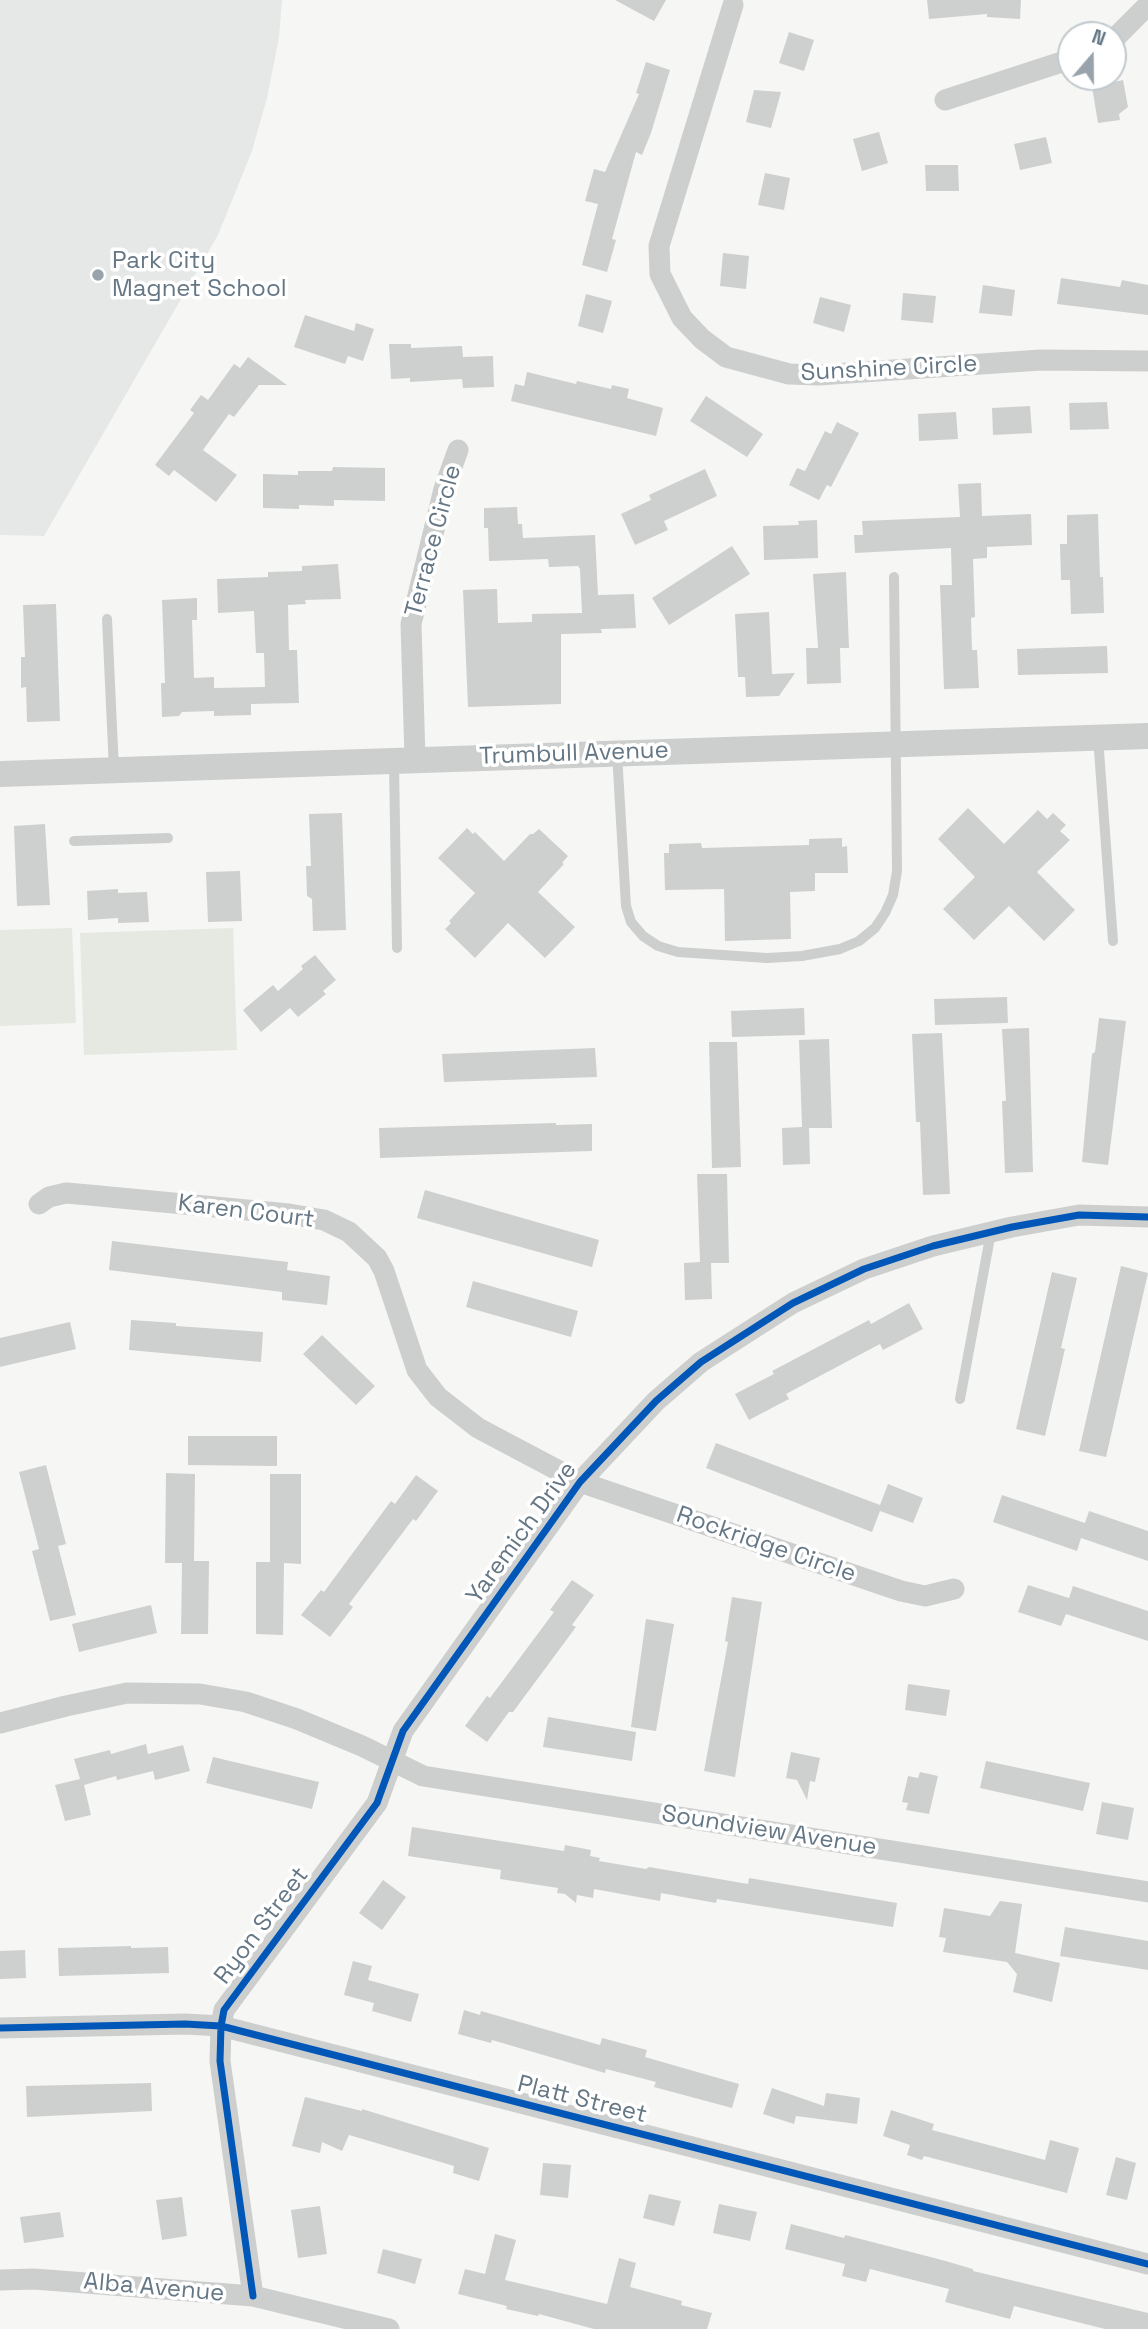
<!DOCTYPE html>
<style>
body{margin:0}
#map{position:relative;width:1148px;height:2329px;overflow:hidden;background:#f6f6f4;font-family:"Space Grotesk",sans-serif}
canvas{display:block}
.north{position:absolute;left:1057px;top:21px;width:70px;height:70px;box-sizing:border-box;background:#fff;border:2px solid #c1c9ce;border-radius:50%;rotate:20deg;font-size:19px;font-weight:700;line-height:28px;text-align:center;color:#657785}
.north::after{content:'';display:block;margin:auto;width:24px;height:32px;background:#98a3ac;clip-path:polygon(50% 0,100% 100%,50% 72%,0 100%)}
</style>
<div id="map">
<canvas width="1148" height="2329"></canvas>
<div class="north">N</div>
</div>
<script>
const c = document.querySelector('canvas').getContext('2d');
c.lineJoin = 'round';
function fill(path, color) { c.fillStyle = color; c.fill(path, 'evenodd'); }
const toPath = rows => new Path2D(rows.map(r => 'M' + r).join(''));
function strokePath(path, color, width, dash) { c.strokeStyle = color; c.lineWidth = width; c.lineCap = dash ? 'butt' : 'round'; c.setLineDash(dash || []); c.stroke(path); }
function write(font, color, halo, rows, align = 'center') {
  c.font = font + ' "Space Grotesk",sans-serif'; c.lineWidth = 7; c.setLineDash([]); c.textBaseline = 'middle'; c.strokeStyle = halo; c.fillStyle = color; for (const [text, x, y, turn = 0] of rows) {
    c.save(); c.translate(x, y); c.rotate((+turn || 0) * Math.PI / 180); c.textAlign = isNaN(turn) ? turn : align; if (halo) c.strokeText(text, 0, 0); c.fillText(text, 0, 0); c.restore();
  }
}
fill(toPath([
 [0,0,282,0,279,37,267,98,252,151,218,235,44,536,0,535]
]), '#e6e7e7');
fill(toPath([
 [72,928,76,1023,0,1026,0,930],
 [233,928,237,1050,84,1055,80,933]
]), '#e6e9e2');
fill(toPath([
 [615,0,666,0,654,21],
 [927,0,1021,0,1020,19,987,17,987,14,929,19],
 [789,32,814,40,804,71,779,63],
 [646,62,670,70,651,133,642,155,636,152,612,239,616,240,607,272,582,265,598,204,585,201,594,169,605,172,639,94,636,93],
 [1123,80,1128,107,1119,114,1120,120,1098,123,1092,87],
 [754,90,781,92,771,128,746,122],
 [879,132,888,163,862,171,853,139],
 [1046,137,1052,163,1020,170,1014,144],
 [925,165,958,165,959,191,926,191],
 [765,173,790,178,784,210,758,205],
 [723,253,749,256,746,289,720,286],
 [1061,278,1120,287,1122,280,1148,285,1148,315,1057,304],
 [983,285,1015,290,1012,316,979,313],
 [903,293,936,296,933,323,901,320],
 [586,294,612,301,603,333,578,326],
 [820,297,851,305,844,332,813,323],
 [305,315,354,331,356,323,374,329,363,361,348,356,345,364,294,347],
 [389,344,411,344,411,348,462,346,463,357,493,356,494,387,463,388,462,379,410,382,410,378,391,379],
 [248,357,287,385,259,385,234,417,229,414,203,450,237,475,216,502,174,470,169,476,155,465,194,413,190,410,201,395,208,400,234,364,240,368],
 [527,372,576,384,577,381,611,389,612,385,629,389,627,398,663,408,656,436,511,401,515,384,524,386],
 [706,396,763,434,747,457,690,421],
 [1107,402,1109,429,1070,430,1069,403],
 [1030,406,1032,433,993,435,992,408],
 [956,412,958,439,919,441,918,414],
 [837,422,859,433,831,487,827,485,819,500,789,485,797,468,805,471,825,431,831,434],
 [333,467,385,468,385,501,334,500,334,506,299,505,299,509,263,508,263,474,298,475,298,471,332,471],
 [705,469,717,496,664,521,668,530,635,545,621,514,651,500,649,495],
 [981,483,982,516,1031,514,1032,545,987,547,987,558,973,559,975,617,971,618,972,650,977,650,979,688,944,689,940,585,952,585,951,548,855,553,854,535,863,535,862,521,960,517,958,484],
 [517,507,518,524,522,524,523,538,595,535,598,595,634,594,636,628,601,629,602,633,561,634,561,704,468,707,463,590,497,589,498,623,532,622,532,614,582,613,580,569,578,566,549,567,548,559,489,561,488,528,484,528,484,508],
 [1098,514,1100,577,1103,577,1104,613,1071,614,1070,580,1061,580,1060,544,1067,544,1067,515],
 [817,520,818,558,764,560,763,526,799,525,798,521],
 [732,546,750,574,669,625,652,598],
 [338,564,341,599,305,600,306,604,288,605,289,650,297,650,299,703,251,704,251,715,214,716,214,711,182,712,179,716,162,717,161,683,165,683,162,600,197,598,197,620,192,620,194,678,214,677,214,688,265,687,264,653,256,653,254,611,218,613,217,579,268,577,268,572,302,571,302,566],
 [846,572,849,648,840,648,841,683,807,684,806,648,818,648,813,574],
 [56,604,60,721,27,722,26,687,21,688,21,657,25,657,23,605],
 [769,612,772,674,795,673,779,696,746,697,745,677,738,677,735,614],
 [1107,646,1108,673,1018,675,1017,649],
 [968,808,1004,844,1038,810,1047,819,1053,813,1066,825,1060,831,1070,840,1037,872,1075,910,1044,941,1009,906,974,940,943,909,975,877,938,839],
 [342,813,346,930,313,931,312,899,307,896,306,866,311,866,309,814],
 [45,824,50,905,17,906,14,826],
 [467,828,473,834,475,832,504,861,530,834,533,834,539,829,568,856,562,863,564,864,538,892,575,927,545,958,508,923,475,958,445,929,451,923,449,921,475,893,438,858],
 [842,838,842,847,847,846,848,873,815,873,815,891,790,892,791,939,725,941,724,889,665,890,664,853,669,853,669,844,701,843,702,848,809,845,809,839],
 [240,871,242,921,208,922,206,872],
 [118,889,118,893,147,892,149,922,118,923,118,918,88,920,87,891],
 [315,955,336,980,323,991,326,994,298,1017,290,1008,261,1032,243,1010,273,985,278,991,303,969,301,966],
 [1007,997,1008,1023,935,1025,934,999],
 [804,1008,805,1035,732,1037,731,1011],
 [1099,1018,1126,1021,1108,1165,1082,1162,1092,1054,1095,1052],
 [1029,1028,1033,1172,1005,1173,1002,1101,1006,1101,1002,1029],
 [942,1033,950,1194,923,1195,920,1122,916,1122,912,1034],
 [829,1039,832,1128,809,1128,810,1164,783,1165,782,1128,802,1127,799,1040],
 [709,1042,737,1042,741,1167,712,1168],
 [595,1048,597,1077,444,1082,442,1054],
 [556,1123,556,1125,592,1124,592,1151,380,1158,379,1128],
 [697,1174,727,1174,729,1263,711,1263,712,1299,685,1300,684,1263,700,1262],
 [425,1190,599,1240,592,1267,417,1218],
 [112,1241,288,1262,287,1270,330,1276,327,1305,282,1300,282,1292,109,1270],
 [1121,1266,1148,1273,1106,1457,1079,1451],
 [1052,1272,1077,1278,1061,1348,1065,1349,1045,1436,1016,1429],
 [473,1281,578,1311,571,1337,466,1307],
 [909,1303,923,1329,883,1350,880,1344,786,1394,789,1399,749,1420,735,1394,774,1374,772,1371,869,1320,871,1324],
 [131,1320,176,1323,176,1326,263,1332,261,1362,129,1350],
 [70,1322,76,1349,0,1367,0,1338],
 [322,1335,375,1386,356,1405,303,1354],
 [188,1436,277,1436,277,1466,188,1465],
 [716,1443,880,1505,888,1484,923,1498,913,1523,880,1511,872,1532,706,1468],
 [46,1465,66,1544,58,1546,76,1615,50,1621,32,1551,39,1549,19,1472],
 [166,1473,195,1474,194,1561,209,1561,208,1634,181,1634,182,1563,165,1563],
 [270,1474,301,1474,301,1564,284,1563,283,1635,256,1634,256,1562,270,1562],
 [416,1475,438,1491,416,1521,413,1519,349,1604,353,1607,330,1637,301,1615,321,1590,324,1592,391,1501,395,1504],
 [1002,1495,1085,1523,1089,1511,1148,1531,1148,1561,1081,1538,1077,1551,993,1522],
 [572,1580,594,1595,572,1625,576,1627,513,1712,509,1712,487,1742,465,1726,487,1696,490,1698,554,1612,550,1610],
 [1028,1585,1069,1598,1073,1586,1148,1611,1148,1641,1066,1614,1061,1626,1018,1612],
 [732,1597,762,1602,735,1777,704,1771,728,1642,725,1641],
 [151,1605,157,1633,79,1652,72,1624],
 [646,1619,674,1624,656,1731,631,1727],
 [908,1684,950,1690,946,1716,905,1710],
 [548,1717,636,1732,632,1761,543,1747],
 [146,1744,148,1754,183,1745,190,1771,155,1780,153,1771,117,1780,116,1776,84,1785,91,1815,65,1821,55,1785,80,1779,74,1759,110,1750,111,1754],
 [791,1752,820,1758,815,1782,810,1781,807,1800,797,1780,786,1778],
 [213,1757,319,1782,312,1809,206,1783],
 [986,1761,1090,1783,1083,1811,980,1788],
 [920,1772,938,1776,929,1814,906,1810,908,1803,902,1802,908,1776,918,1778],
 [1102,1802,1134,1808,1128,1840,1096,1834],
 [412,1827,564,1851,565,1845,591,1850,590,1856,600,1858,599,1861,646,1869,649,1867,748,1884,749,1878,897,1903,893,1927,717,1899,716,1903,661,1893,660,1901,594,1889,593,1898,577,1895,576,1903,565,1894,557,1893,558,1888,500,1879,501,1870,408,1856],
 [383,1880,406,1897,382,1930,359,1913],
 [1000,1901,1022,1904,1015,1953,1060,1963,1052,2002,1013,1992,1017,1974,1007,1962,943,1952,946,1938,939,1937,944,1908,990,1916],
 [1065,1927,1148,1941,1148,1970,1060,1956],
 [131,1946,131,1948,168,1947,169,1973,59,1976,58,1948],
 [25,1950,26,1978,0,1979,0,1951],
 [353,1961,372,1966,368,1980,419,1994,411,2022,372,2011,374,2003,344,1995],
 [464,2010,480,2015,481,2011,600,2045,602,2038,647,2050,645,2057,739,2084,732,2108,654,2087,656,2082,606,2069,605,2073,492,2040,491,2043,458,2034],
 [151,2083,152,2111,27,2117,26,2086],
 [772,2088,824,2106,826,2093,860,2098,857,2124,796,2116,794,2124,763,2114],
 [305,2097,362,2111,362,2109,489,2148,479,2181,453,2173,454,2166,349,2135,342,2151,322,2142,320,2153,292,2146],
 [891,2110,934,2124,932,2130,1045,2160,1050,2140,1079,2148,1067,2193,924,2156,922,2160,907,2155,910,2145,883,2136],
 [1116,2157,1136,2163,1127,2200,1106,2195],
 [543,2163,571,2165,568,2198,540,2195],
 [649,2194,681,2201,674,2226,643,2218],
 [182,2197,187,2236,162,2240,156,2200],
 [719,2204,757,2212,750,2241,713,2233],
 [320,2206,327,2254,298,2258,291,2210],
 [60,2212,64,2237,24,2243,20,2217],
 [791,2224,844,2238,845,2235,942,2260,973,2269,973,2271,1148,2313,1148,2329,1105,2329,1014,2306,1010,2319,945,2302,949,2289,870,2269,866,2282,842,2276,845,2264,785,2249],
 [495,2234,516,2240,505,2280,607,2304,619,2258,636,2263,630,2287,682,2301,681,2305,712,2313,707,2329,594,2329,539,2314,538,2316,506,2309,507,2306,458,2294,465,2269,485,2274],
 [383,2249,422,2259,415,2284,377,2273]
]), '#ced0d0');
strokePath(toPath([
 [107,619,114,770],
 [1098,737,1113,941],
 [617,753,626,906,631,922,643,936,658,946,678,952,767,958,802,956,840,949,859,941,875,928,885,913,893,895,897,871,894,577],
 [394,763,397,948],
 [74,841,168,838],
 [960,1399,991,1232]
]), '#cdcfcf', 10);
strokePath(toPath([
 [733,5,659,246,660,274,682,318,702,339,726,357,789,374,819,375,1041,360,1148,361],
 [1113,40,1148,5],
 [945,100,1071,59],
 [415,759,411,624,444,489,458,450],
 [39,1204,49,1197,66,1193,89,1195,289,1214,324,1220,349,1232,377,1258,384,1271,417,1370,438,1397,478,1428,580,1482,901,1591,925,1596,954,1589],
 [0,1723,66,1706,127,1693,200,1694,246,1702,297,1719,362,1746,423,1776,1148,1892],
 [0,2028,185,2024,221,2026,1148,2264],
 [0,2280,34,2279,253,2296,389,2329],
 [253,2296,220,2061,221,2026,224,2010,377,1803,403,1731,580,1482,656,1401,701,1362,793,1303,864,1269,933,1246,1012,1227,1079,1215,1148,1217]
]), '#cdcfcf', 21);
strokePath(toPath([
 [0,774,1148,736]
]), '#cdcfcf', 26);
strokePath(toPath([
 [0,2028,185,2024,221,2026,1148,2264],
 [253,2296,220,2061,221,2026,224,2010,377,1803,403,1731,580,1482,656,1401,701,1362,793,1303,864,1269,933,1246,1012,1227,1079,1215,1148,1217]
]), '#0057b8', 7);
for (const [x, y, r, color] of [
 [98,275,7,"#98a3ac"]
]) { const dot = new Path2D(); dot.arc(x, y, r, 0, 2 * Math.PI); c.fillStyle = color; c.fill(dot); strokePath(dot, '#fff', 2.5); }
write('24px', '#657785', '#fff', [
 ["Park City",112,261],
 ["Magnet School",112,289]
], 'left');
write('24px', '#657785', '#fff', [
 ["Sunshine Circle",889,369,-3],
 ["Terrace Circle",434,541,-75],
 ["Trumbull Avenue",574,754,-2],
 ["Karen Court",246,1212,7],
 ["Yaremich Drive",522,1533,-54],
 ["Rockridge Circle",766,1545,19],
 ["Soundview Avenue",769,1831,9],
 ["Ryon Street",262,1926,-53],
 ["Platt Street",582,2100,14],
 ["Alba Avenue",154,2288,5]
]);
</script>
